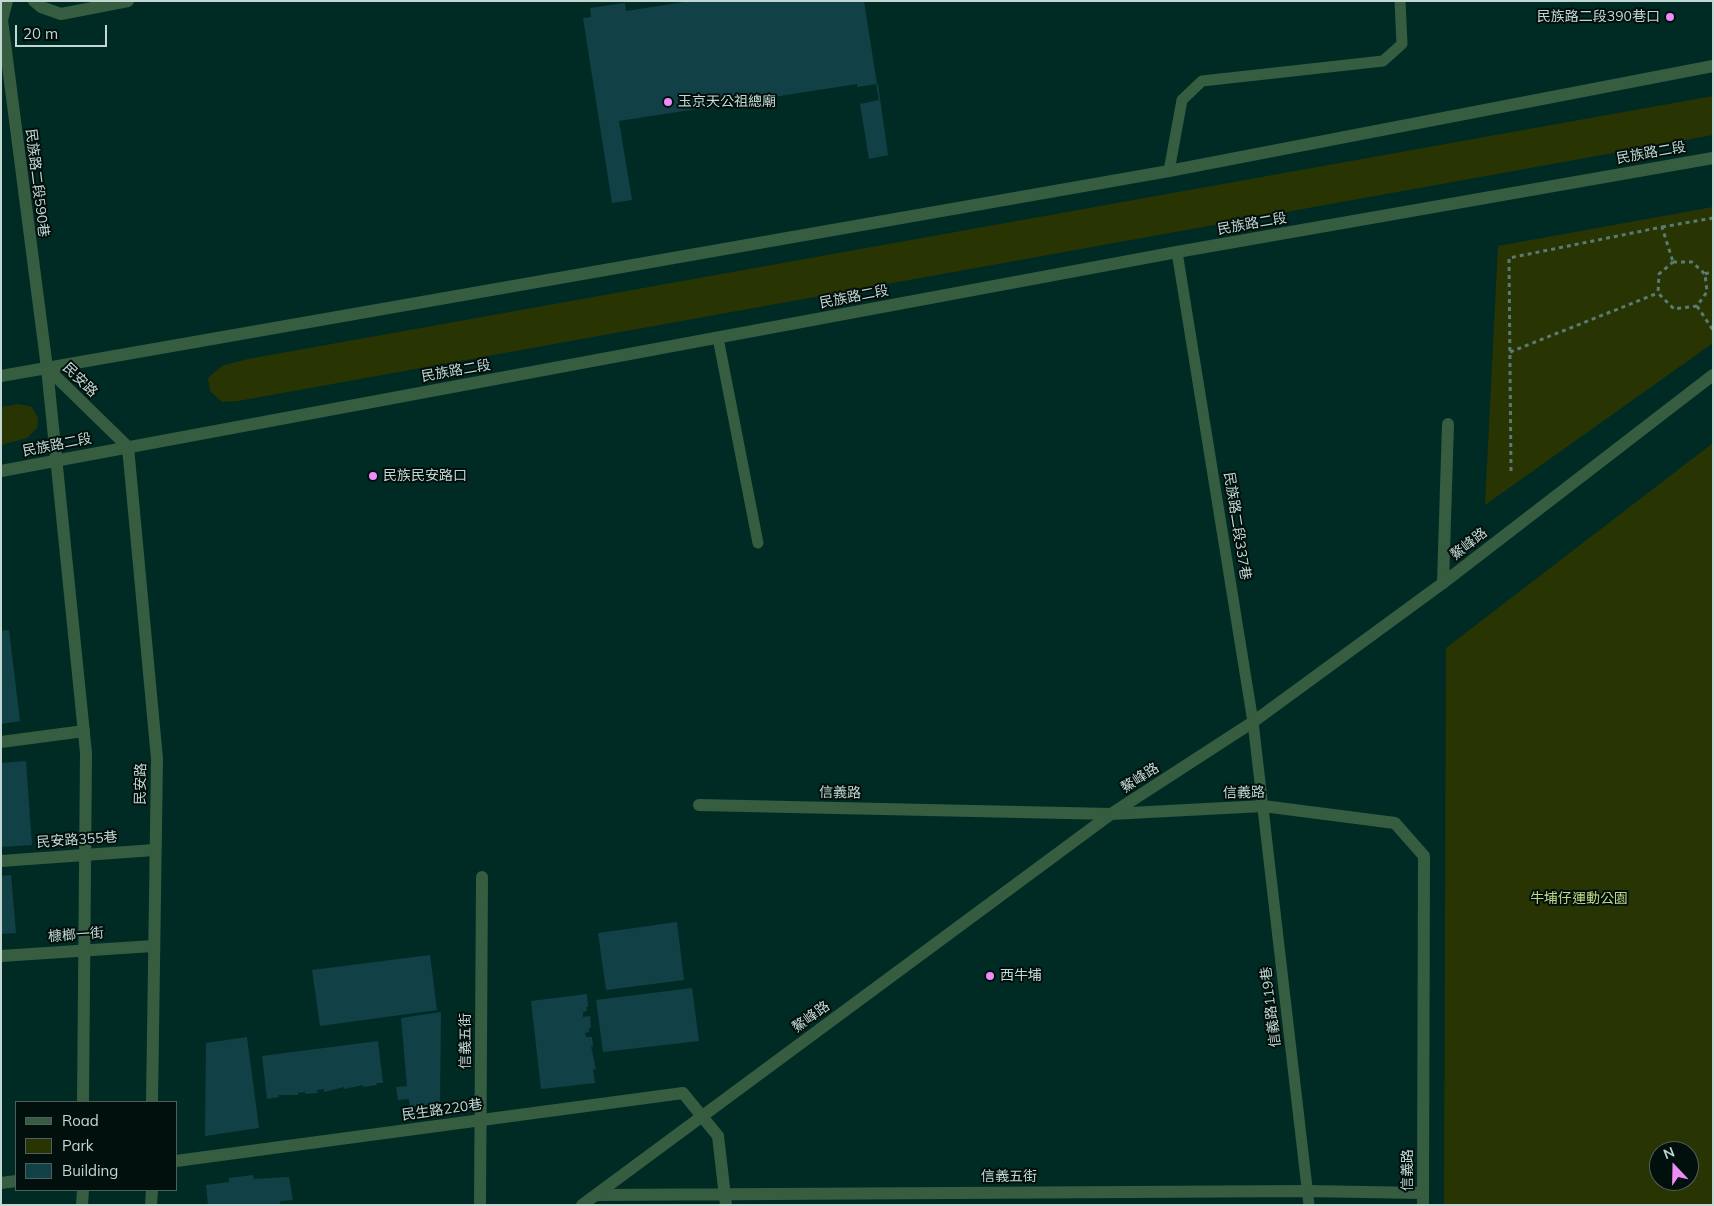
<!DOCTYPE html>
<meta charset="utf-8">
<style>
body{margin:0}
#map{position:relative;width:1714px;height:1206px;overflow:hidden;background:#002b25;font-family:Mulish,sans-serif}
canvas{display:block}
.frame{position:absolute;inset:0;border:2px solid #c2d7d2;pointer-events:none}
.legend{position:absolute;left:15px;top:1101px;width:162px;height:90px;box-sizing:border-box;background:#02100d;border:1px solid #4f605c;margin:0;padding:6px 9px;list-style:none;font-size:15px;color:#c2d7d2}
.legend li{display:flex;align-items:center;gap:10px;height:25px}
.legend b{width:25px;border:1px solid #4f605c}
.north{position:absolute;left:1649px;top:1141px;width:50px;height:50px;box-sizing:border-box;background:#02100d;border:1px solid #4f605c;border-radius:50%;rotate:339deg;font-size:14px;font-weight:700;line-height:20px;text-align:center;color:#c2d7d2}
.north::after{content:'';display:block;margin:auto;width:18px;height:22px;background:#ef8bf7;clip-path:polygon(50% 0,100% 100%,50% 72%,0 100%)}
.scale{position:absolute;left:15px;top:25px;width:92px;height:22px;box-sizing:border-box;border:2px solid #c2d7d2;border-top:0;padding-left:6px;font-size:15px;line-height:18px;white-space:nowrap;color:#c2d7d2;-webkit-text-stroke:4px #02100d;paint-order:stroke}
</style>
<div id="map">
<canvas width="1714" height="1206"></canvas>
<div class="frame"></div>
<ul class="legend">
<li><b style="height:6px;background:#365d40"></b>Road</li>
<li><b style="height:14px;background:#293403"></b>Park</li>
<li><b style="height:14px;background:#124047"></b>Building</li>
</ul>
<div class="north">N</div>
<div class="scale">20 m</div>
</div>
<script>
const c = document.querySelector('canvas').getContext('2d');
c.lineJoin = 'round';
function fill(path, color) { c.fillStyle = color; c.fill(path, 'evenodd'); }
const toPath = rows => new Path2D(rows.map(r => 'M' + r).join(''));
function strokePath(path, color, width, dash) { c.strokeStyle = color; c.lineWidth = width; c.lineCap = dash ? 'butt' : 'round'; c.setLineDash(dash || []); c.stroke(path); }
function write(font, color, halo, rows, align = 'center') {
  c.font = font + ' Mulish,"Noto Sans TC",sans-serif'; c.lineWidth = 4; c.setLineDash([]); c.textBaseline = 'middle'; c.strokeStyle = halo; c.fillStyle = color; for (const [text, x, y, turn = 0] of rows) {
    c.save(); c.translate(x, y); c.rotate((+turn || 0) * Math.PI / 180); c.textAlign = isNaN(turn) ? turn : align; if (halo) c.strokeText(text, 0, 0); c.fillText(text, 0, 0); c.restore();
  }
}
fill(toPath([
 [1713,96,1713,135,238,401,222,402,210,391,208,378,222,366,248,359],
 [1713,207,1713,343,1485,505,1498,246],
 [19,404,32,407,38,418,37,428,27,438,1,445,1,407],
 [1713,443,1713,1205,1444,1205,1446,648],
 [1659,1151,1689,1151,1689,1181,1659,1181]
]), '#293403');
fill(toPath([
 [691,1,864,1,877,84,857,87,857,84,619,121,632,200,612,203,583,18,591,17,590,8,625,3,626,11],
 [878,84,888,155,869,159,860,104,879,100,876,85],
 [9,630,20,721,1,724,1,631],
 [26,761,32,845,1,847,1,763],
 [11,875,16,933,1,934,1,876],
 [677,922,684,980,606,990,598,933],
 [430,955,437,1010,320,1026,312,970],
 [692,988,699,1041,603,1052,596,1000],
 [587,994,588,1007,586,1007,587,1011,583,1012,583,1017,590,1016,591,1028,589,1028,589,1032,585,1033,586,1037,592,1037,593,1047,591,1046,596,1070,593,1069,595,1083,541,1089,531,1001],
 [441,1012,440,1103,410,1107,409,1099,398,1100,396,1087,407,1086,401,1018],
 [247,1037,259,1128,205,1136,206,1043],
 [378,1041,383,1083,376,1083,377,1085,363,1087,363,1085,344,1089,344,1087,324,1092,324,1089,317,1090,318,1093,305,1094,305,1092,298,1093,298,1095,278,1095,279,1097,267,1099,262,1056],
 [253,1175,254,1179,289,1177,293,1200,280,1201,280,1205,208,1205,206,1185,229,1182,229,1178]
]), '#124047');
strokePath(toPath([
 [1662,227,1713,218],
 [1673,262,1692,262,1705,274,1707,292,1697,306,1674,309,1658,293,1659,274,1673,262],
 [1705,274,1713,271],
 [1697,306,1713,330],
 [1510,352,1658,293],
 [1511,471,1509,258,1662,227,1673,262]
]), '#5a7b75', 3, [4, 4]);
strokePath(toPath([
 [1169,171,1182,100,1202,81,1383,61,1402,44,1400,1],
 [1177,252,1253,722,1309,1205],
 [718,338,758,543]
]), '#365d40', 11);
strokePath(toPath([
 [7,1,2,20,47,368],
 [34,1,41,7,61,14,128,1],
 [1443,583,1448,424],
 [1,742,84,731],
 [699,805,1111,814,1263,806,1395,823,1424,856,1423,1205],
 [1,861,154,850],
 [1,956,153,946],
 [176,1161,683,1093,718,1136,726,1205],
 [1,1183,16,1181],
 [596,1195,1307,1191,1422,1193],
 [480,1205,482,877]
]), '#365d40', 12);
strokePath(toPath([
 [47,368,128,447,157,759,152,1102],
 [47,368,86,753,83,1102],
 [1,376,1169,171,1713,66],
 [1,471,1177,252,1713,158],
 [82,1205,83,1190],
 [151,1205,152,1190],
 [582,1205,1111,814,1253,722,1443,583,1713,375]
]), '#365d40', 12);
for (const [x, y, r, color] of [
 [1670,17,5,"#ef8bf7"],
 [668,102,5,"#ef8bf7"],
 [373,476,5,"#ef8bf7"],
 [990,976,5,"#ef8bf7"]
]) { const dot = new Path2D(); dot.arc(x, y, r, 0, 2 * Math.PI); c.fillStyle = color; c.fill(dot); strokePath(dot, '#02100d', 2); }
write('14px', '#c2d7d2', '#02100d', [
 ["民族路二段390巷口",1660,17,"right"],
 ["玉京天公祖總廟",678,102],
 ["民族民安路口",383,476],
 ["西牛埔",1000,976]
], 'left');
write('14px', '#c2d7d2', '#02100d', [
 ["民族路二段",1651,153,-10],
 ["民族路二段590巷",37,183,83],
 ["民族路二段",1252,224,-10],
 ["民族路二段",854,297,-11],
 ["民族路二段",456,371,-10],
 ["民安路",80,380,44],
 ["民族路二段",57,445,-11],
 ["民族路二段337巷",1237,526,81],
 ["鰲峰路",1469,544,-38],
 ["鰲峰路",1140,778,-33],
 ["民安路",141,784,-89],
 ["信義路",840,793,1],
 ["信義路",1244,793,-1],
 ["民安路355巷",77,840,-4],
 ["槺榔一街",76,935,-4],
 ["信義路119巷",1271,1007,-97],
 ["鰲峰路",811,1017,-36],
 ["信義五街",466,1041,-90],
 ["民生路220巷",442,1110,-8],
 ["信義路",1408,1170,-90],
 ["信義五街",1009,1177]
]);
write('14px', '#bfd883', '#02100d', [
 ["牛埔仔運動公園",1579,899]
]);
</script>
